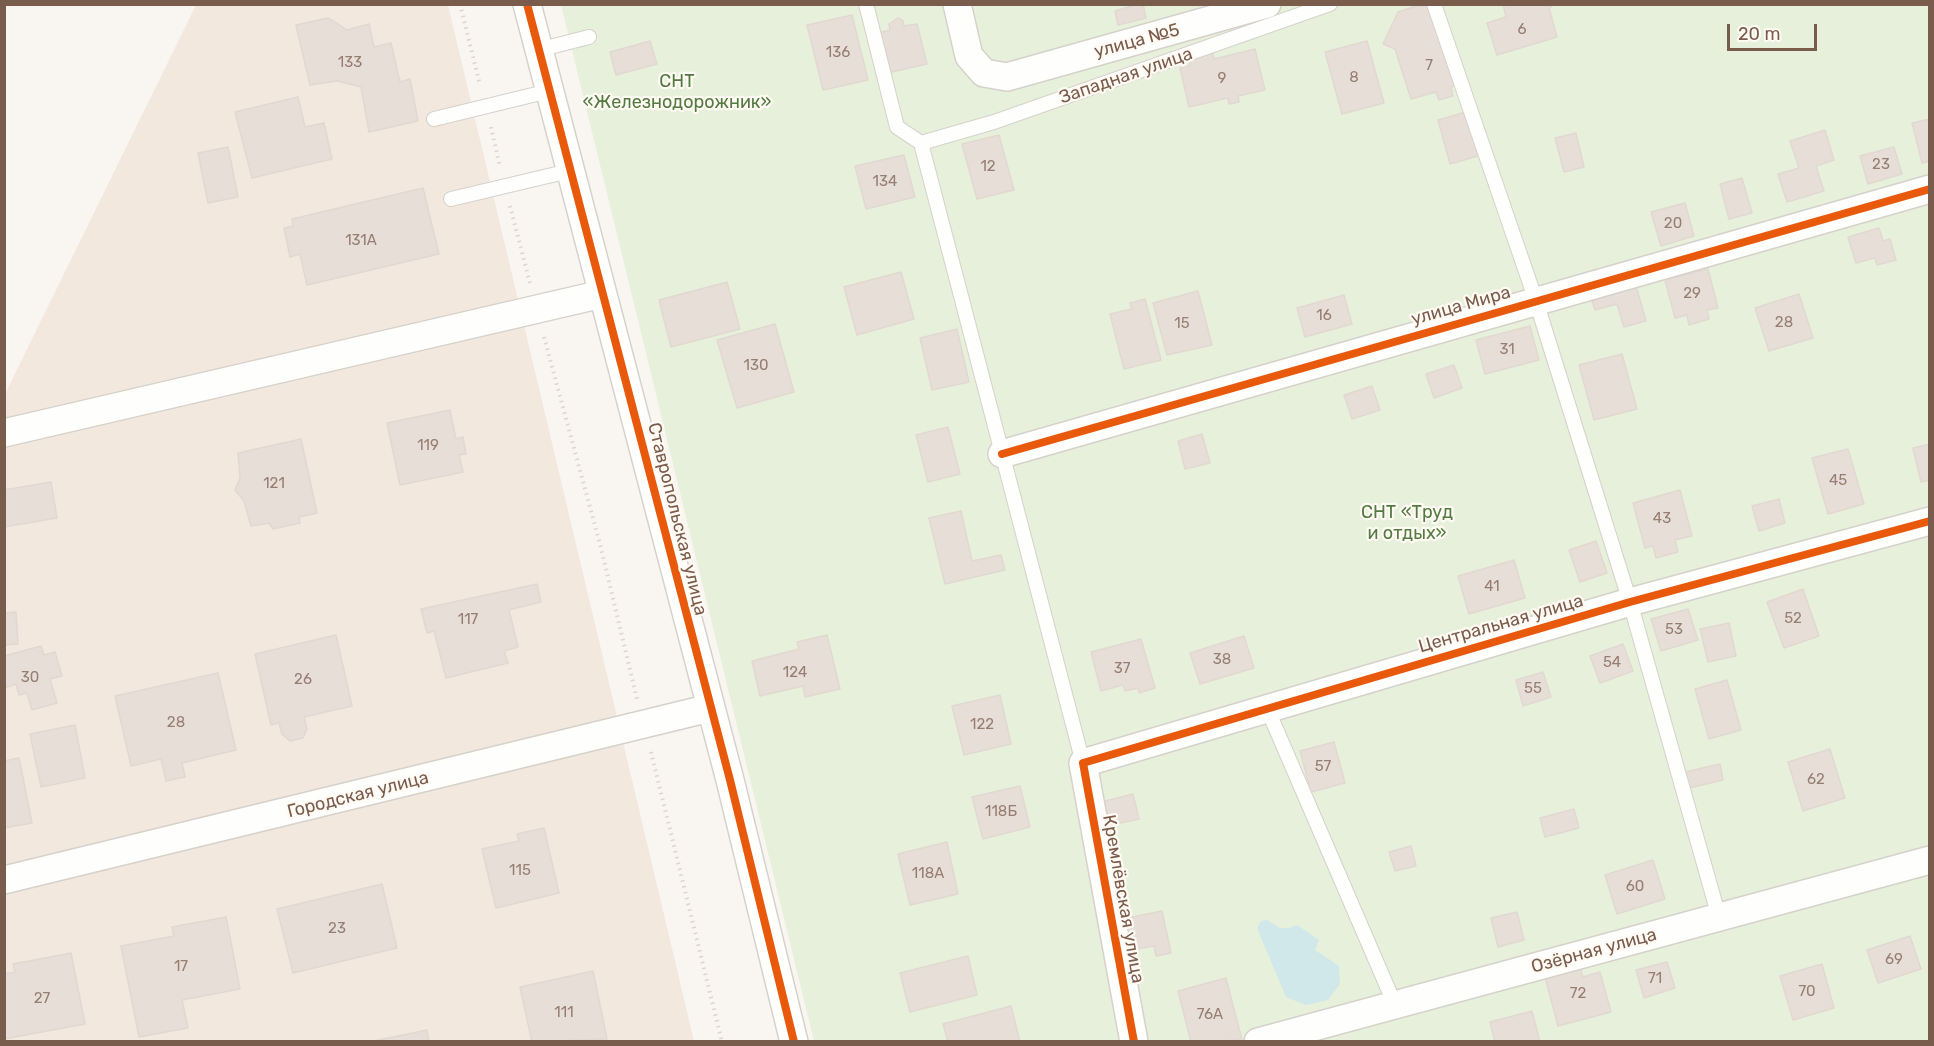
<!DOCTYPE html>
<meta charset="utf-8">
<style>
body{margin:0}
#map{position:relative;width:1934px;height:1046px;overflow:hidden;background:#f9f5f0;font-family:Rubik,sans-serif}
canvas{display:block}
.frame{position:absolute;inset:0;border:6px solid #7a5c4d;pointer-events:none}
.scale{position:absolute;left:1727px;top:24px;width:90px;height:27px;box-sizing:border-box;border:3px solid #7a5c4d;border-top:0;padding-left:8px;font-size:18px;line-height:21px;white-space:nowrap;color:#7a5c4d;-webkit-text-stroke:4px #fffaf3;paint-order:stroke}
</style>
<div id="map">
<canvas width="1934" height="1046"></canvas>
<div class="frame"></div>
<div class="scale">20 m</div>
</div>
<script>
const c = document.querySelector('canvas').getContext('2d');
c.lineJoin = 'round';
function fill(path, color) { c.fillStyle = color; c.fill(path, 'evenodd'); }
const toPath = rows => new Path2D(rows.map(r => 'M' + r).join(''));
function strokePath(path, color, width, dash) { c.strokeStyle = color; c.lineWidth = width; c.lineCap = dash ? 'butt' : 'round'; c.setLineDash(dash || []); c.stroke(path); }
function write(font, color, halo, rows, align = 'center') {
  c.font = font + ' Rubik,sans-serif'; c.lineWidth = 4.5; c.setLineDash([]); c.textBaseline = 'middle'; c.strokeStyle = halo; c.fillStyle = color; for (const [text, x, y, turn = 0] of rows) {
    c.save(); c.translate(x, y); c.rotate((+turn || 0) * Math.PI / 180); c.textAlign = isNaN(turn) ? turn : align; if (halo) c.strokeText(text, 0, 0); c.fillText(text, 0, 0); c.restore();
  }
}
fill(toPath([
 [196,5,448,5,694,1041,5,1041,4,396]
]), '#f2e8de');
fill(toPath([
 [561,5,1929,5,1929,1041,814,1041]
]), '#e7f0db');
fill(toPath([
 [1267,920,1280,928,1289,928,1297,925,1319,940,1315,950,1339,966,1340,984,1328,1000,1306,1005,1286,997,1257,928,1261,921]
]), '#d0e8ea');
const building = toPath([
 [1138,4,1143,4,1146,18,1118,25,1115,11,1138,4],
 [1423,4,1433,4,1463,83,1451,87,1453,96,1439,100,1436,92,1411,99,1395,49,1383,44,1398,12,1423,4],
 [1503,4,1554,4,1549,8,1557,37,1497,55,1487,23,1506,17,1503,4],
 [852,15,868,80,823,90,807,25,852,15],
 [328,18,347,30,369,24,374,47,391,43,400,82,410,79,418,121,369,132,361,87,337,81,310,85,296,25,328,18],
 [898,18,903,21,904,26,917,24,927,64,887,73,878,33,890,30,889,24,898,18],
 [650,41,657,64,616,75,610,52,650,41],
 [1367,41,1384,103,1342,114,1325,52,1367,41],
 [1255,49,1265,90,1238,96,1239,102,1229,104,1228,98,1189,107,1180,68,1190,65,1188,57,1212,51,1214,59,1255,49],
 [298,97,305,127,324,123,332,159,252,178,235,112,298,97],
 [1473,110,1485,154,1450,164,1438,120,1473,110],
 [1930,119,1930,161,1922,163,1912,123,1930,119],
 [1825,130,1834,160,1816,166,1824,191,1787,202,1778,174,1799,168,1790,141,1825,130],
 [1576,133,1584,167,1564,172,1555,138,1576,133],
 [999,135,1014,190,977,199,962,144,999,135],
 [228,147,238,197,208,203,198,153,228,147],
 [1894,147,1902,174,1868,184,1860,156,1894,147],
 [904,155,915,197,866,209,855,166,904,155],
 [1742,178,1752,213,1729,219,1720,184,1742,178],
 [423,188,439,254,307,285,300,254,290,257,284,228,293,226,292,219,423,188],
 [1685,203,1694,236,1661,246,1651,212,1685,203],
 [1879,228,1883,241,1890,239,1896,260,1877,265,1875,258,1856,263,1848,237,1879,228],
 [1708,269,1718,308,1707,310,1709,319,1689,325,1687,315,1675,318,1665,280,1708,269],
 [901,272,914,319,857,335,844,287,901,272],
 [727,282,740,329,671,347,659,300,727,282],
 [1635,282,1646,321,1624,327,1617,304,1595,310,1590,295,1635,282],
 [1198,291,1212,345,1167,355,1153,303,1198,291],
 [1799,294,1813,338,1769,351,1755,308,1799,294],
 [1344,295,1352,324,1305,337,1297,308,1344,295],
 [1145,299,1161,360,1124,369,1110,314,1132,309,1130,303,1145,299],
 [775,324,794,392,737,408,717,340,775,324],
 [1530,326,1539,360,1485,374,1476,340,1530,326],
 [957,329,969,382,932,390,920,338,957,329],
 [1622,354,1637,409,1594,420,1579,365,1622,354],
 [1454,365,1462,388,1434,398,1426,374,1454,365],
 [1372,386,1380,410,1352,419,1344,395,1372,386],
 [450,410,456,439,463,437,466,454,459,455,463,472,400,485,387,423,450,410],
 [948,427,960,474,928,482,916,435,948,427],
 [1202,434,1210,463,1185,469,1178,441,1202,434],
 [301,439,317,513,299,517,300,523,273,529,269,523,251,526,244,501,235,490,240,478,238,453,301,439],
 [1930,444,1930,480,1921,482,1913,448,1930,444],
 [1848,449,1864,504,1828,514,1812,458,1848,449],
 [51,482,57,518,4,527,4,490,51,482],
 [1680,490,1692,536,1675,540,1678,552,1656,558,1653,546,1645,548,1633,503,1680,490],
 [1779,499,1785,523,1759,531,1752,506,1779,499],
 [961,511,972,561,1001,555,1005,570,945,584,929,518,961,511],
 [1596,541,1607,573,1580,582,1569,550,1596,541],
 [1514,560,1525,598,1469,614,1458,576,1514,560],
 [537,584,541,602,509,610,518,647,504,651,508,663,446,678,434,631,427,633,421,609,537,584],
 [1803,589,1819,636,1784,648,1767,602,1803,589],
 [1688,609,1698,640,1661,651,1651,619,1688,609],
 [16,612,18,644,4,645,4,613,16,612],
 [1729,623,1736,656,1708,662,1700,629,1729,623],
 [336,635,352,706,304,717,307,729,303,738,290,741,282,734,279,723,271,725,255,654,336,635],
 [827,635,840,689,805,697,803,686,760,696,752,661,799,649,797,642,827,635],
 [1244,636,1254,668,1200,684,1190,653,1244,636],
 [1141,639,1155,688,1139,693,1138,688,1125,691,1123,685,1101,691,1091,652,1141,639],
 [1623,644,1633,671,1600,683,1590,656,1623,644],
 [41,646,44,655,55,652,62,676,50,679,57,703,32,710,27,693,19,695,16,684,4,688,4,656,41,646],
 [1543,672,1551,697,1523,706,1516,680,1543,672],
 [218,673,236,750,182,763,185,777,166,781,161,759,131,766,115,696,218,673],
 [1727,680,1741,730,1709,739,1695,689,1727,680],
 [1000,695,1011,744,964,755,952,706,1000,695],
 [75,725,85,778,41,787,30,734,75,725],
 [1334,742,1345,783,1311,792,1300,751,1334,742],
 [1830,749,1845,798,1803,811,1788,762,1830,749],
 [19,758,32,823,4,828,4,761,19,758],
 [1720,764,1723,780,1685,789,1681,773,1720,764],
 [1020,786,1030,827,983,839,972,797,1020,786],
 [1133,794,1139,819,1107,826,1101,802,1133,794],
 [1574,809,1579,828,1545,837,1540,818,1574,809],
 [544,828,559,893,496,908,482,849,519,841,517,834,544,828],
 [947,842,958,894,910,905,898,854,947,842],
 [1411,846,1416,866,1395,871,1389,852,1411,846],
 [1653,860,1665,899,1617,914,1605,875,1653,860],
 [382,884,397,948,293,973,277,909,382,884],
 [1162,911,1171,953,1156,956,1154,946,1125,951,1118,920,1162,911],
 [1517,912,1524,940,1498,947,1491,918,1517,912],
 [226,917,240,989,182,1000,188,1028,139,1037,121,946,174,936,172,927,226,917],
 [1910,936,1921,969,1878,983,1867,950,1910,936],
 [71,953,85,1024,4,1039,4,974,15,972,13,964,71,953],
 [968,956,977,995,910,1012,900,973,968,956],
 [1667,962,1675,988,1644,998,1636,970,1667,962],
 [1822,964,1834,1008,1793,1020,1780,976,1822,964],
 [1580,968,1583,977,1600,972,1611,1012,1558,1026,1545,977,1580,968],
 [593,971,607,1039,532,1042,520,987,593,971],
 [1226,978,1242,1040,1191,1042,1178,991,1226,978],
 [1011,1006,1020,1042,948,1042,943,1024,1011,1006],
 [1532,1011,1540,1042,1495,1042,1490,1022,1532,1011],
 [427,1030,429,1042,369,1042,427,1030]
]);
fill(building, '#e6ded7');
strokePath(building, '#e2d8d2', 1.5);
const lane = toPath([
 [866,4,897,127,921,143,1083,763],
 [1434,4,1536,301,1630,602,1719,917],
 [538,50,589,37],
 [434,119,549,91],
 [921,143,994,122,1330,4],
 [451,199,569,171],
 [1267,708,1395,1005]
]);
const street = toPath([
 [527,4,730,780,794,1042],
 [957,4,969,56,984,73,1007,77,1267,4],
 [4,433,602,294],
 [1002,454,1930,189],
 [4,880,710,708],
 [1134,1042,1083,763,1630,602,1930,521],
 [1258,1042,1930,860]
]);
strokePath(lane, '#d7d1cb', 16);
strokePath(street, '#d7d1cb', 30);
strokePath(toPath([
 [460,4,480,85],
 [491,127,500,167],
 [510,206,530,283],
 [544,337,601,548,637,699],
 [651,752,722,1042]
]), '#dcd5d0', 4, [1.5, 4.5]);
strokePath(lane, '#fefefd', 14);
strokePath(street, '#fefefd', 27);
strokePath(toPath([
 [527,4,730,780,794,1042],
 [1002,454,1930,189],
 [1134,1042,1083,763,1630,602,1930,521]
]), '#e8590c', 8);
write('15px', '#977e72', null, [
 ["6",1522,30],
 ["136",838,53],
 ["133",350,63],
 ["7",1429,66],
 ["8",1354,78],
 ["9",1222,79],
 ["23",1881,165],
 ["12",988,167],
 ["134",885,182],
 ["20",1673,224],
 ["131А",361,241],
 ["29",1692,294],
 ["16",1324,316],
 ["28",1784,323],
 ["15",1182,324],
 ["31",1507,350],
 ["130",756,366],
 ["119",428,446],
 ["45",1838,481],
 ["121",274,484],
 ["43",1662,519],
 ["41",1492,587],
 ["52",1793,619],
 ["117",468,620],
 ["53",1674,630],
 ["38",1222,660],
 ["54",1612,663],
 ["37",1122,669],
 ["124",795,673],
 ["30",30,678],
 ["26",303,680],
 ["55",1533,689],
 ["28",176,723],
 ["122",982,725],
 ["57",1323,767],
 ["62",1816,780],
 ["118Б",1001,812],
 ["115",520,871],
 ["118А",928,874],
 ["60",1635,887],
 ["23",337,929],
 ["69",1894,960],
 ["17",181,967],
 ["71",1655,979],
 ["70",1807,992],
 ["72",1578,994],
 ["27",42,999],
 ["111",564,1013],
 ["76А",1210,1015]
]);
write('18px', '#7a5c4d', '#fffaf3', [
 ["улица №5",1137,41,-15],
 ["Западная улица",1126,76,-19],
 ["улица Мира",1461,306,-16],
 ["Ставропольская улица",677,519,76],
 ["Центральная улица",1501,624,-16],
 ["Городская улица",358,795,-14],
 ["Кремлёвская улица",1123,899,80],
 ["Озёрная улица",1594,951,-15]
]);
write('18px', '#537a41', '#fffaf3', [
 ["СНТ",677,82],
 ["«Железнодорожник»",677,103],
 ["СНТ «Труд",1407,513],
 ["и отдых»",1407,534]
]);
</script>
